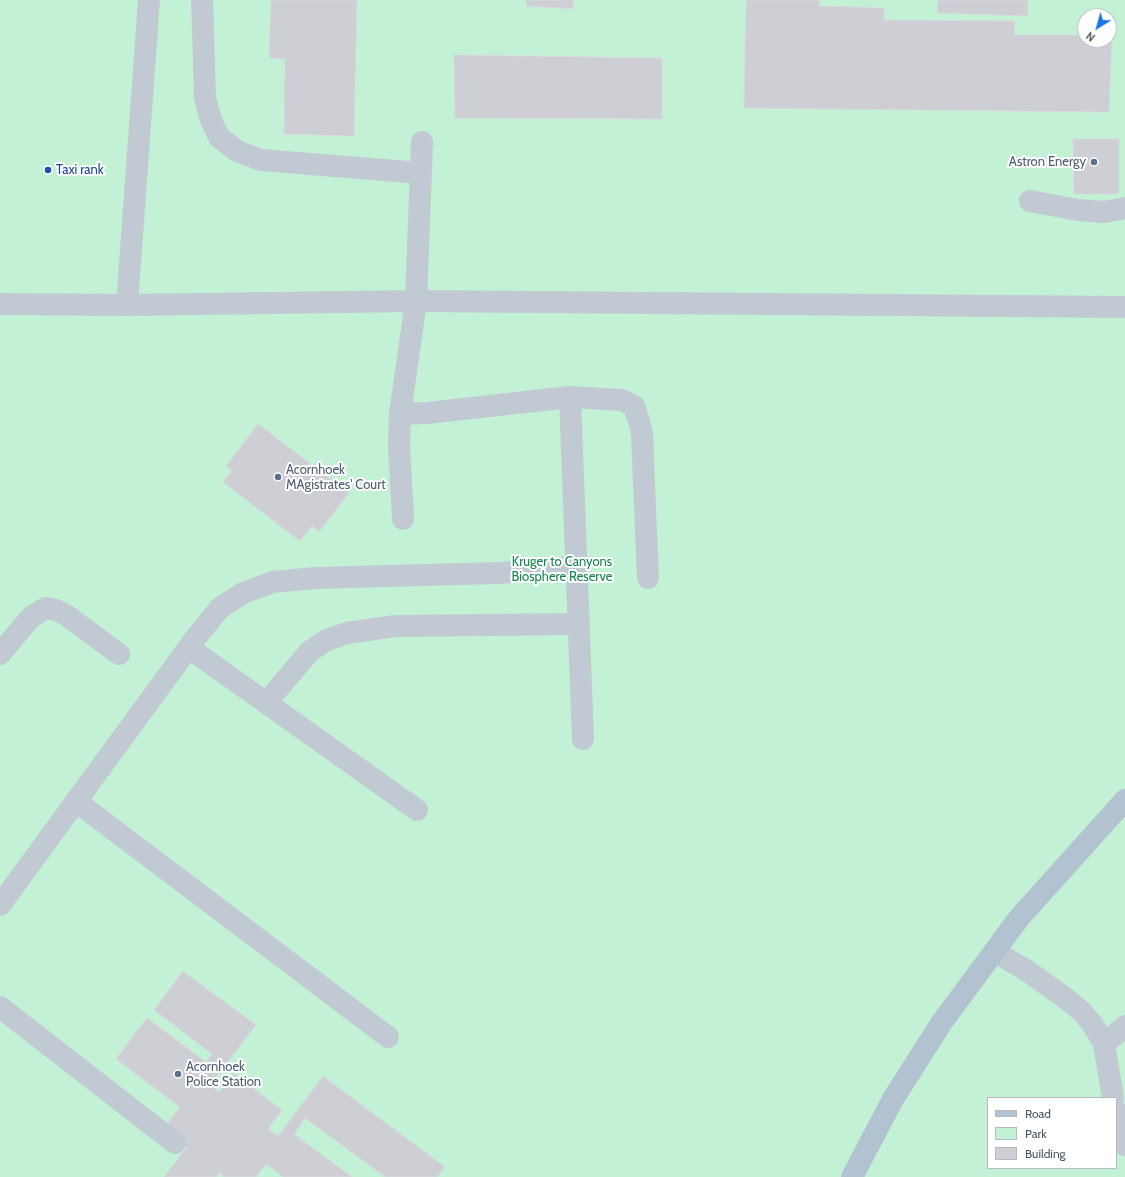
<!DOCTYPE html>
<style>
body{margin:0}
#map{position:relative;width:1125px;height:1177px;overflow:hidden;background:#f5f3f3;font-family:Cabin,sans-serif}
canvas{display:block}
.legend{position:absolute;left:987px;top:1097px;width:130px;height:72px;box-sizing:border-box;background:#fff;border:1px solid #b7bbc0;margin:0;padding:5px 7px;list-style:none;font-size:12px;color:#4a5661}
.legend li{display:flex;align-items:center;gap:8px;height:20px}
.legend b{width:20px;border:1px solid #b7bbc0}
.north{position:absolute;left:1077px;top:8px;width:40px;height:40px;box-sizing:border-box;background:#fff;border:1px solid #b7bbc0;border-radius:50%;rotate:217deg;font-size:11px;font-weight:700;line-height:16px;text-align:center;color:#4a5661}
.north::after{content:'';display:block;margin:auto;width:14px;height:18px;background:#1a73e8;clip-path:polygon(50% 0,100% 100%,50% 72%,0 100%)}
</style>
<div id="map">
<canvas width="1125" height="1177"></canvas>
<ul class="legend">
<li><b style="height:5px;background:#b3c2d1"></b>Road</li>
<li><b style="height:11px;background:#c3f1d5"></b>Park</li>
<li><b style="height:11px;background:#cdcfd5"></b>Building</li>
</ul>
<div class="north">N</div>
</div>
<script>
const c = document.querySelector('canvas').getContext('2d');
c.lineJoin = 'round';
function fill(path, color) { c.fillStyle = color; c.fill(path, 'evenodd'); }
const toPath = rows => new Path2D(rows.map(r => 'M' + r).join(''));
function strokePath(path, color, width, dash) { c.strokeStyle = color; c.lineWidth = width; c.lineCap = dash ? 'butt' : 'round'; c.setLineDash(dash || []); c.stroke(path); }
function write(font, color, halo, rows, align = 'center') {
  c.font = font + ' Cabin,sans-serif'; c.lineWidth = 4; c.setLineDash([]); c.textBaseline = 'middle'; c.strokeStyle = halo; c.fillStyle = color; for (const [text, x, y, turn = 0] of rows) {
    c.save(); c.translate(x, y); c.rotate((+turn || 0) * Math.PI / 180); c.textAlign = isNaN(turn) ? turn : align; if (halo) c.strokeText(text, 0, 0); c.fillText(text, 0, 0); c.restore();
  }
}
fill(toPath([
 [0,0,1125,0,1125,1177,0,1177],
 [1085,16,1109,16,1109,40,1085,40],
 [988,1098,1116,1098,1116,1168,988,1168]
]), '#c3f1d5');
const building = toPath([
 [271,0,357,0,354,136,284,134,285,59,269,58,271,0],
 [526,0,574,0,573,9,526,6,526,0],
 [746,0,820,0,819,6,885,8,883,20,1015,21,1014,35,1085,35,1085,40,1109,40,1109,35,1112,35,1109,112,744,108,746,0],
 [938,0,1028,0,1028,16,937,13,938,0],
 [454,55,662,58,662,119,455,118,454,55],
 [1073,139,1119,139,1119,194,1074,194,1073,139],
 [258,424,349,493,319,532,312,526,300,541,223,482,232,471,226,466,258,424],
 [183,971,256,1025,210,1085,219,1092,233,1073,282,1110,268,1129,278,1136,323,1076,445,1167,437,1177,385,1177,305,1118,294,1134,352,1177,283,1177,266,1164,256,1177,224,1177,219,1173,216,1177,164,1177,187,1147,163,1129,180,1107,116,1059,147,1018,206,1062,212,1054,154,1010,183,971]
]);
fill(building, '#cdcfd5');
strokePath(building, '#d7d9de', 1);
strokePath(toPath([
 [202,0,205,98,211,120,219,137,237,151,261,160,421,173],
 [1030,201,1078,210,1104,212,1125,208],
 [0,304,127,305,416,301,1125,307],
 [127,305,149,0],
 [570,397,583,739],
 [400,414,416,301,422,142],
 [403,519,399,445,400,414,427,413,570,397,622,400,634,406,639,421,642,434,648,578],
 [189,648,417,810],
 [0,654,31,617,46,608,56,610,66,615,119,654],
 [266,703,310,651,327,640,347,633,395,626,578,624],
 [77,802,388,1037],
 [0,905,197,636,220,608,243,593,273,582,315,578,498,573,576,567],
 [995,952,1026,970,1068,1000,1082,1012,1093,1025,1104,1044,1113,1098],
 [0,1007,175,1143],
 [1104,1044,1125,1026],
 [1116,1111,1125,1145]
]), '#c1cad2', 22);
strokePath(toPath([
 [852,1177,893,1099,942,1022,1019,918,1125,800]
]), '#b3c2d1', 22);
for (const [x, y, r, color] of [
 [1094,162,4,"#5c6f8a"],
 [48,170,4,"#1a4fb4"],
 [278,477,4,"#5c6f8a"],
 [178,1074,4,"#5c6f8a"]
]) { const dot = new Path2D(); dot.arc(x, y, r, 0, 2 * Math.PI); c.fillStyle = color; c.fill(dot); strokePath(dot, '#fff', 1.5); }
write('13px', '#4e5e75', '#fff', [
 ["Astron Energy",1086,162,"right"],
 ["Acornhoek",286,470],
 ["MAgistrates' Court",286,485],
 ["Acornhoek",186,1067],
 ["Police Station",186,1082]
], 'left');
write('13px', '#164399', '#fff', [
 ["Taxi rank",56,170]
], 'left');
write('13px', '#17864f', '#fff', [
 ["Kruger to Canyons",562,562],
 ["Biosphere Reserve",562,577]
]);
</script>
